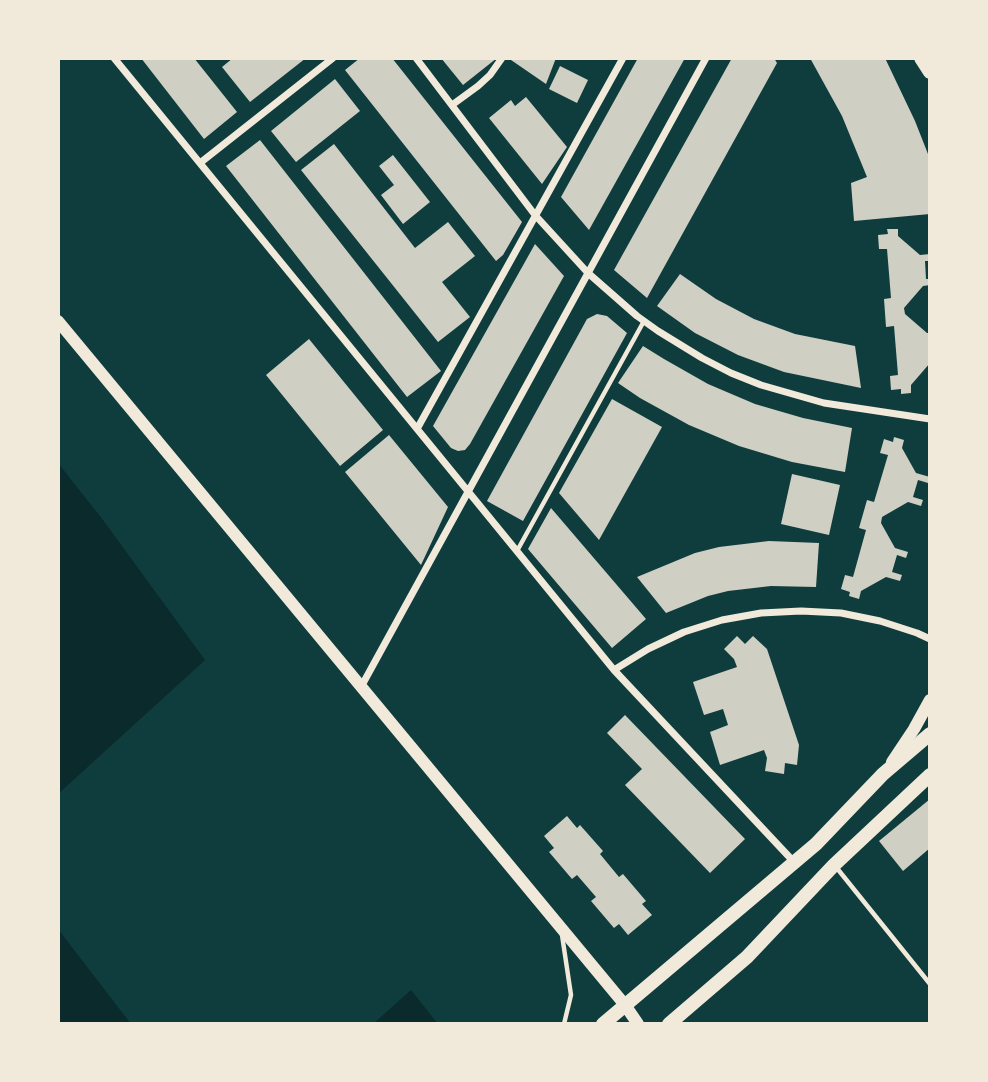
<!DOCTYPE html>
<style>
body{margin:0}
#map{position:relative;width:988px;height:1082px;overflow:hidden;background:#0f3d3e;font-family:"Varela Round",sans-serif}
canvas{display:block}
.frame{position:absolute;inset:0;border:60px solid #f1e9da;pointer-events:none}
</style>
<div id="map">
<canvas width="988" height="1082"></canvas>
<div class="frame"></div>
</div>
<script>
const c = document.querySelector('canvas').getContext('2d');
c.lineJoin = 'round';
function fill(path, color) { c.fillStyle = color; c.fill(path, 'evenodd'); }
const toPath = rows => new Path2D(rows.map(r => 'M' + r).join(''));
function strokePath(path, color, width, dash) { c.strokeStyle = color; c.lineWidth = width; c.lineCap = dash ? 'butt' : 'round'; c.setLineDash(dash || []); c.stroke(path); }
fill(toPath([
 [58,463,103,520,205,660,58,794],
 [58,929,131,1024,58,1024],
 [411,990,438,1024,373,1024]
]), '#0a2a2b');
fill(toPath([
 [141,58,194,58,237,112,204,139],
 [233,58,306,58,250,102,222,67],
 [360,58,392,58,522,222,503,255,496,261,345,70],
 [441,58,497,58,463,85],
 [512,58,556,58,546,84,511,60],
 [638,58,685,58,589,230,561,197],
 [732,58,774,58,777,63,647,298,614,270],
 [810,58,885,58,915,121,928,154,930,163,930,214,854,221,851,183,867,177,842,116],
 [560,66,588,80,577,103,549,89],
 [335,79,360,111,296,162,271,131],
 [526,97,567,147,542,184,489,118,511,100,515,106],
 [260,140,441,371,407,397,226,166],
 [334,144,415,248,448,222,475,256,442,282,470,317,438,342,301,170],
 [393,155,430,202,403,224,381,195,394,185,379,166],
 [887,229,898,229,898,236,920,255,930,254,930,261,925,261,926,279,930,279,930,285,923,286,904,308,905,314,927,333,930,333,930,363,911,385,911,393,901,394,901,389,891,390,890,376,898,375,894,326,886,327,884,299,891,298,887,249,879,249,878,235,888,234],
 [535,244,564,276,470,444,465,450,458,451,451,448,433,426],
 [680,274,716,299,754,319,795,334,855,346,861,388,784,372,738,355,695,333,657,306],
 [597,314,607,316,627,333,523,521,487,501,587,319],
 [309,339,383,430,340,466,266,375],
 [643,346,664,359,708,384,755,404,803,418,852,428,845,472,792,462,739,446,689,425,640,398,618,383],
 [612,399,662,427,599,540,559,493],
 [389,435,448,507,421,565,345,472],
 [894,437,904,440,902,448,916,473,930,477,928,483,918,480,913,497,923,500,921,506,908,502,882,517,881,523,895,548,908,552,906,558,897,555,892,572,902,575,900,581,886,577,861,591,859,599,849,596,850,592,841,589,845,575,853,577,866,530,859,528,867,500,874,502,888,455,880,453,884,439,893,442],
 [792,474,840,485,829,535,781,524],
 [551,508,646,619,612,648,528,549],
 [769,541,819,543,816,587,771,586,728,591,708,596,666,613,637,577,695,553,719,547],
 [737,636,745,644,753,636,767,649,799,745,797,765,785,763,784,774,765,771,767,758,764,750,720,765,710,732,728,725,723,709,704,715,693,682,737,667,734,659,724,649],
 [625,715,745,839,710,873,625,785,642,769,607,733],
 [930,799,930,848,903,871,879,841],
 [567,816,577,828,580,825,603,851,600,854,619,877,623,874,646,901,642,904,652,915,628,935,619,924,614,928,591,901,596,897,577,875,572,879,549,852,554,848,544,836]
]), '#cfcfc3');
strokePath(toPath([
 [517,551,644,321],
 [836,867,930,984],
 [562,935,571,995,564,1024]
]), '#f1e9da', 4.5);
strokePath(toPath([
 [114,58,614,670,794,862],
 [416,58,535,215,588,273,637,316,658,331,702,358,731,373,761,385,824,403,930,419],
 [452,105,478,86,490,75,502,58],
 [200,163,333,58],
 [417,429,623,58],
 [614,670,648,649,684,632,722,620,761,613,801,611,841,613,880,621,917,633,930,639],
 [361,687,706,58]
]), '#f1e9da', 7);
strokePath(toPath([
 [58,321,625,1005,638,1024],
 [892,762,914,729,930,700]
]), '#f1e9da', 12);
strokePath(toPath([
 [921,58,930,72],
 [603,1024,816,844,883,774,930,734],
 [669,1024,747,957,834,865,930,775]
]), '#f1e9da', 14);
</script>
